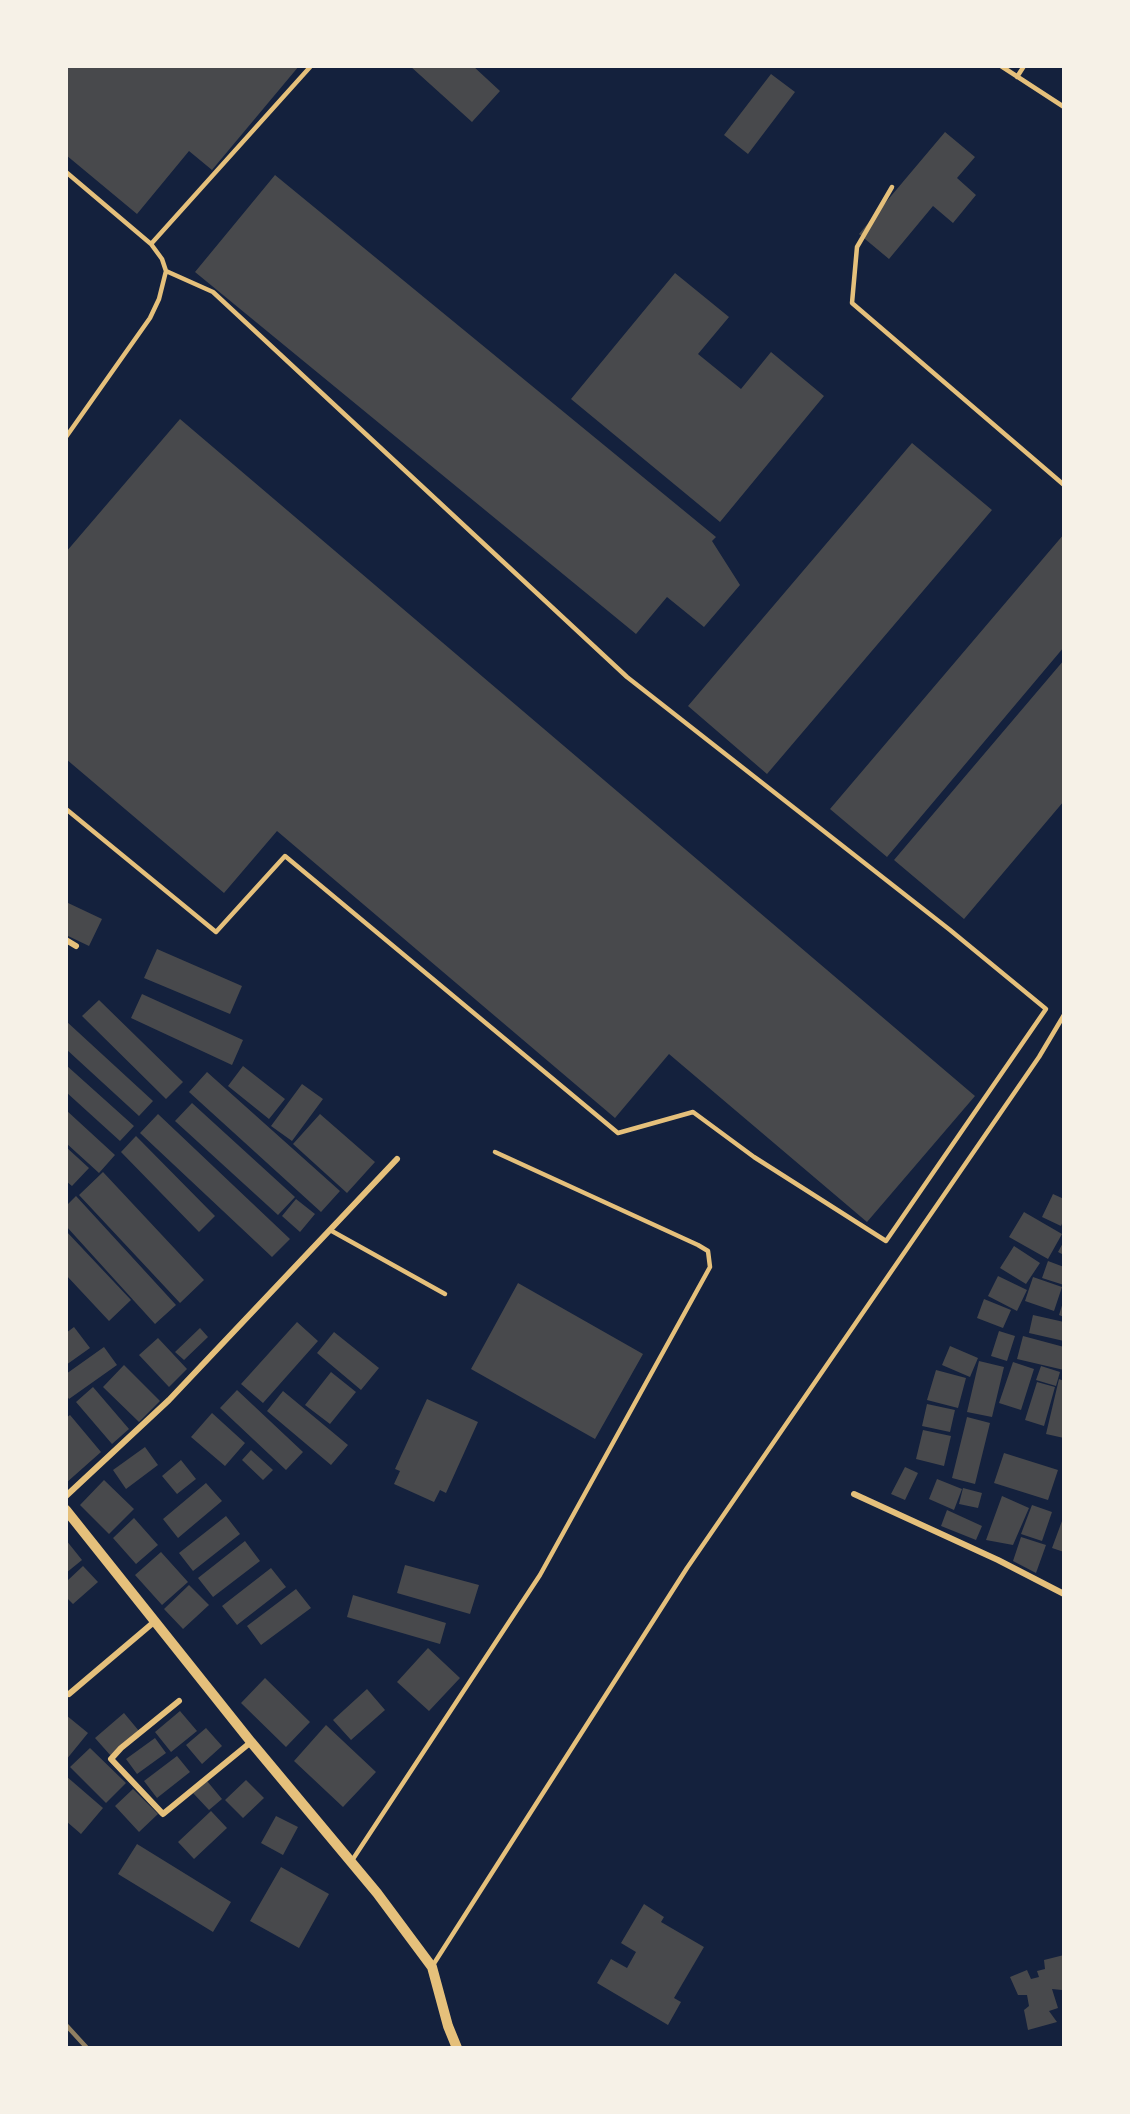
<!DOCTYPE html>
<style>
body{margin:0}
#map{position:relative;width:1130px;height:2114px;overflow:hidden;background:#14213d;font-family:"Open Sans",sans-serif}
canvas{display:block}
.frame{position:absolute;inset:0;border:68px solid #f6f1e7;pointer-events:none}
</style>
<div id="map">
<canvas width="1130" height="2114"></canvas>
<div class="frame"></div>
</div>
<script>
const c = document.querySelector('canvas').getContext('2d');
c.lineJoin = 'round';
function fill(path, color) { c.fillStyle = color; c.fill(path, 'evenodd'); }
const toPath = rows => new Path2D(rows.map(r => 'M' + r).join(''));
function strokePath(path, color, width, dash) { c.strokeStyle = color; c.lineWidth = width; c.lineCap = dash ? 'butt' : 'round'; c.setLineDash(dash || []); c.stroke(path); }
fill(toPath([
 [66,66,299,66,212,170,189,151,137,214,66,155],
 [410,66,473,66,500,91,472,122],
 [771,74,795,92,748,154,724,135],
 [945,132,975,157,957,178,976,195,953,223,933,206,889,259,859,234],
 [275,175,716,537,712,541,740,585,704,627,667,597,636,634,195,272],
 [675,273,729,317,698,354,741,389,771,352,824,396,720,522,571,399],
 [180,419,975,1096,867,1222,669,1054,615,1118,277,831,224,893,66,759,66,552],
 [912,443,992,510,767,774,688,706],
 [1064,534,1064,647,887,857,830,809],
 [1064,660,1064,801,964,919,894,860],
 [66,902,102,919,89,946,66,935],
 [157,949,242,986,230,1014,144,978],
 [142,994,243,1040,232,1065,131,1018],
 [99,1000,183,1082,166,1099,82,1016],
 [66,1021,153,1101,139,1116,66,1049],
 [66,1065,134,1126,120,1141,66,1092],
 [243,1066,285,1099,269,1119,228,1086],
 [207,1072,340,1191,321,1212,189,1092],
 [302,1084,323,1099,292,1141,271,1126],
 [192,1103,295,1197,278,1215,175,1121],
 [66,1110,115,1155,99,1173,66,1143],
 [158,1114,290,1239,272,1257,140,1133],
 [320,1114,375,1162,347,1193,293,1144],
 [136,1136,215,1216,199,1232,121,1152],
 [66,1147,89,1168,72,1186,66,1181],
 [103,1172,204,1280,180,1303,79,1195],
 [1053,1194,1064,1199,1064,1219,1061,1226,1042,1217],
 [76,1196,176,1305,155,1324,66,1226,66,1206],
 [296,1199,315,1214,300,1232,282,1216],
 [1024,1212,1062,1234,1048,1259,1009,1237],
 [66,1231,131,1300,109,1321,66,1275],
 [1064,1241,1064,1255,1058,1252],
 [1014,1246,1040,1263,1026,1284,1000,1268],
 [1048,1261,1064,1267,1064,1285,1042,1278],
 [998,1276,1027,1290,1017,1311,988,1296],
 [1033,1277,1062,1287,1054,1311,1025,1301],
 [518,1283,643,1354,595,1439,471,1369],
 [984,1299,1011,1310,1003,1328,977,1318],
 [1064,1299,1064,1317,1059,1315],
 [1033,1315,1064,1322,1064,1341,1029,1333],
 [297,1322,318,1341,263,1403,241,1384],
 [74,1327,90,1348,66,1365,66,1333],
 [200,1328,208,1337,184,1360,175,1352],
 [999,1331,1015,1336,1007,1361,991,1356],
 [334,1332,379,1368,361,1390,317,1353],
 [1023,1336,1064,1347,1064,1370,1017,1359],
 [158,1338,187,1369,169,1387,139,1355],
 [950,1346,978,1358,970,1377,942,1365],
 [104,1347,117,1365,69,1399,66,1395,66,1374],
 [979,1361,1004,1367,992,1417,967,1412],
 [1013,1362,1034,1369,1021,1410,999,1403],
 [124,1365,160,1401,139,1422,103,1387],
 [1041,1366,1060,1372,1056,1386,1036,1380],
 [936,1370,966,1378,958,1408,927,1400],
 [331,1372,356,1392,330,1424,305,1405],
 [1059,1379,1064,1381,1064,1438,1046,1434],
 [1037,1382,1055,1387,1044,1426,1025,1420],
 [93,1387,129,1429,112,1444,76,1402],
 [237,1390,303,1452,286,1470,220,1408],
 [283,1391,348,1445,331,1465,267,1411],
 [427,1399,478,1422,446,1493,440,1490,434,1502,394,1484,400,1471,395,1469],
 [927,1404,955,1410,950,1432,922,1426],
 [212,1413,245,1443,225,1466,191,1437],
 [70,1415,101,1452,66,1483,66,1418],
 [967,1417,990,1423,975,1484,952,1478],
 [923,1430,951,1436,944,1466,916,1459],
 [145,1447,158,1465,126,1489,113,1470],
 [251,1450,273,1470,263,1480,242,1460],
 [1004,1453,1058,1470,1048,1500,994,1483],
 [181,1460,196,1479,177,1494,162,1476],
 [905,1467,918,1473,905,1500,891,1494],
 [937,1479,962,1489,954,1510,929,1499],
 [104,1480,134,1509,109,1534,80,1505],
 [206,1483,222,1501,178,1538,163,1519],
 [963,1488,982,1493,978,1508,959,1504],
 [1002,1496,1029,1508,1013,1545,986,1540],
 [1032,1505,1052,1512,1042,1541,1021,1534],
 [947,1510,982,1526,976,1540,941,1526],
 [226,1516,240,1534,193,1571,179,1553],
 [134,1518,158,1545,136,1564,113,1538],
 [1062,1521,1064,1521,1064,1552,1052,1548],
 [1021,1537,1046,1545,1036,1573,1013,1561],
 [66,1540,82,1560,66,1573],
 [245,1541,260,1561,213,1597,198,1578],
 [161,1552,188,1582,162,1605,135,1575],
 [405,1565,479,1585,470,1614,397,1593],
 [83,1566,98,1582,73,1604,66,1597,66,1582],
 [271,1568,286,1587,237,1625,222,1606],
 [189,1585,209,1605,183,1629,164,1609],
 [296,1589,311,1608,261,1645,247,1626],
 [353,1595,446,1623,440,1644,347,1617],
 [428,1648,460,1678,429,1711,397,1682],
 [265,1678,310,1722,286,1747,241,1703],
 [367,1689,385,1710,351,1740,333,1720],
 [180,1711,197,1731,171,1752,155,1732],
 [124,1713,139,1731,111,1756,95,1738],
 [66,1715,88,1733,66,1760],
 [326,1725,376,1772,343,1807,294,1761],
 [206,1728,222,1746,202,1764,186,1745],
 [155,1738,166,1753,137,1774,126,1759],
 [90,1748,126,1783,106,1803,70,1767],
 [177,1756,190,1772,157,1798,144,1781],
 [66,1776,103,1808,81,1834,66,1821],
 [246,1780,264,1798,243,1818,225,1800],
 [207,1781,222,1799,209,1810,193,1793],
 [133,1789,158,1814,139,1832,115,1806],
 [211,1811,227,1828,194,1859,178,1842],
 [276,1816,298,1827,283,1855,261,1843],
 [137,1844,231,1902,213,1932,118,1874],
 [281,1867,329,1894,299,1948,250,1921],
 [644,1904,664,1917,661,1922,704,1947,674,1998,681,2002,668,2025,597,1983,611,1959,627,1968,636,1952,621,1943],
 [1064,1955,1064,1995,1062,1990,1052,1989,1058,2008,1049,2011,1057,2022,1028,2030,1024,2010,1029,2006,1027,1995,1018,1995,1010,1977,1027,1970,1031,1979,1039,1977,1037,1971,1045,1969,1044,1960]
]), '#48494c');
strokePath(toPath([
 [1001,66,1064,107],
 [1017,77,1024,66],
 [66,172,151,244,162,259,166,271,159,299,150,318,66,437],
 [892,187,857,247,852,303,1064,485],
 [151,244,311,66],
 [66,809,216,932,285,856,618,1133,693,1112,754,1157,886,1241,1046,1009,950,930,627,677,213,292,166,271],
 [330,1230,445,1294],
 [351,1862,540,1575,710,1267,708,1251,698,1245,495,1152],
 [433,1965,687,1568,1039,1057,1064,1015]
]), '#e5c07b', 4.5);
strokePath(toPath([
 [66,940,76,946],
 [854,1494,998,1560,1064,1594],
 [66,1496,169,1400,397,1159],
 [69,1694,154,1622],
 [179,1701,121,1748,111,1759,163,1814,251,1742]
]), '#e5c07b', 6);
strokePath(toPath([
 [66,1510,251,1742,377,1893,432,1967,448,2026,457,2048]
]), '#e5c07b', 10);
strokePath(toPath([
 [66,2025,87,2048]
]), '#918062', 4.5);
</script>
